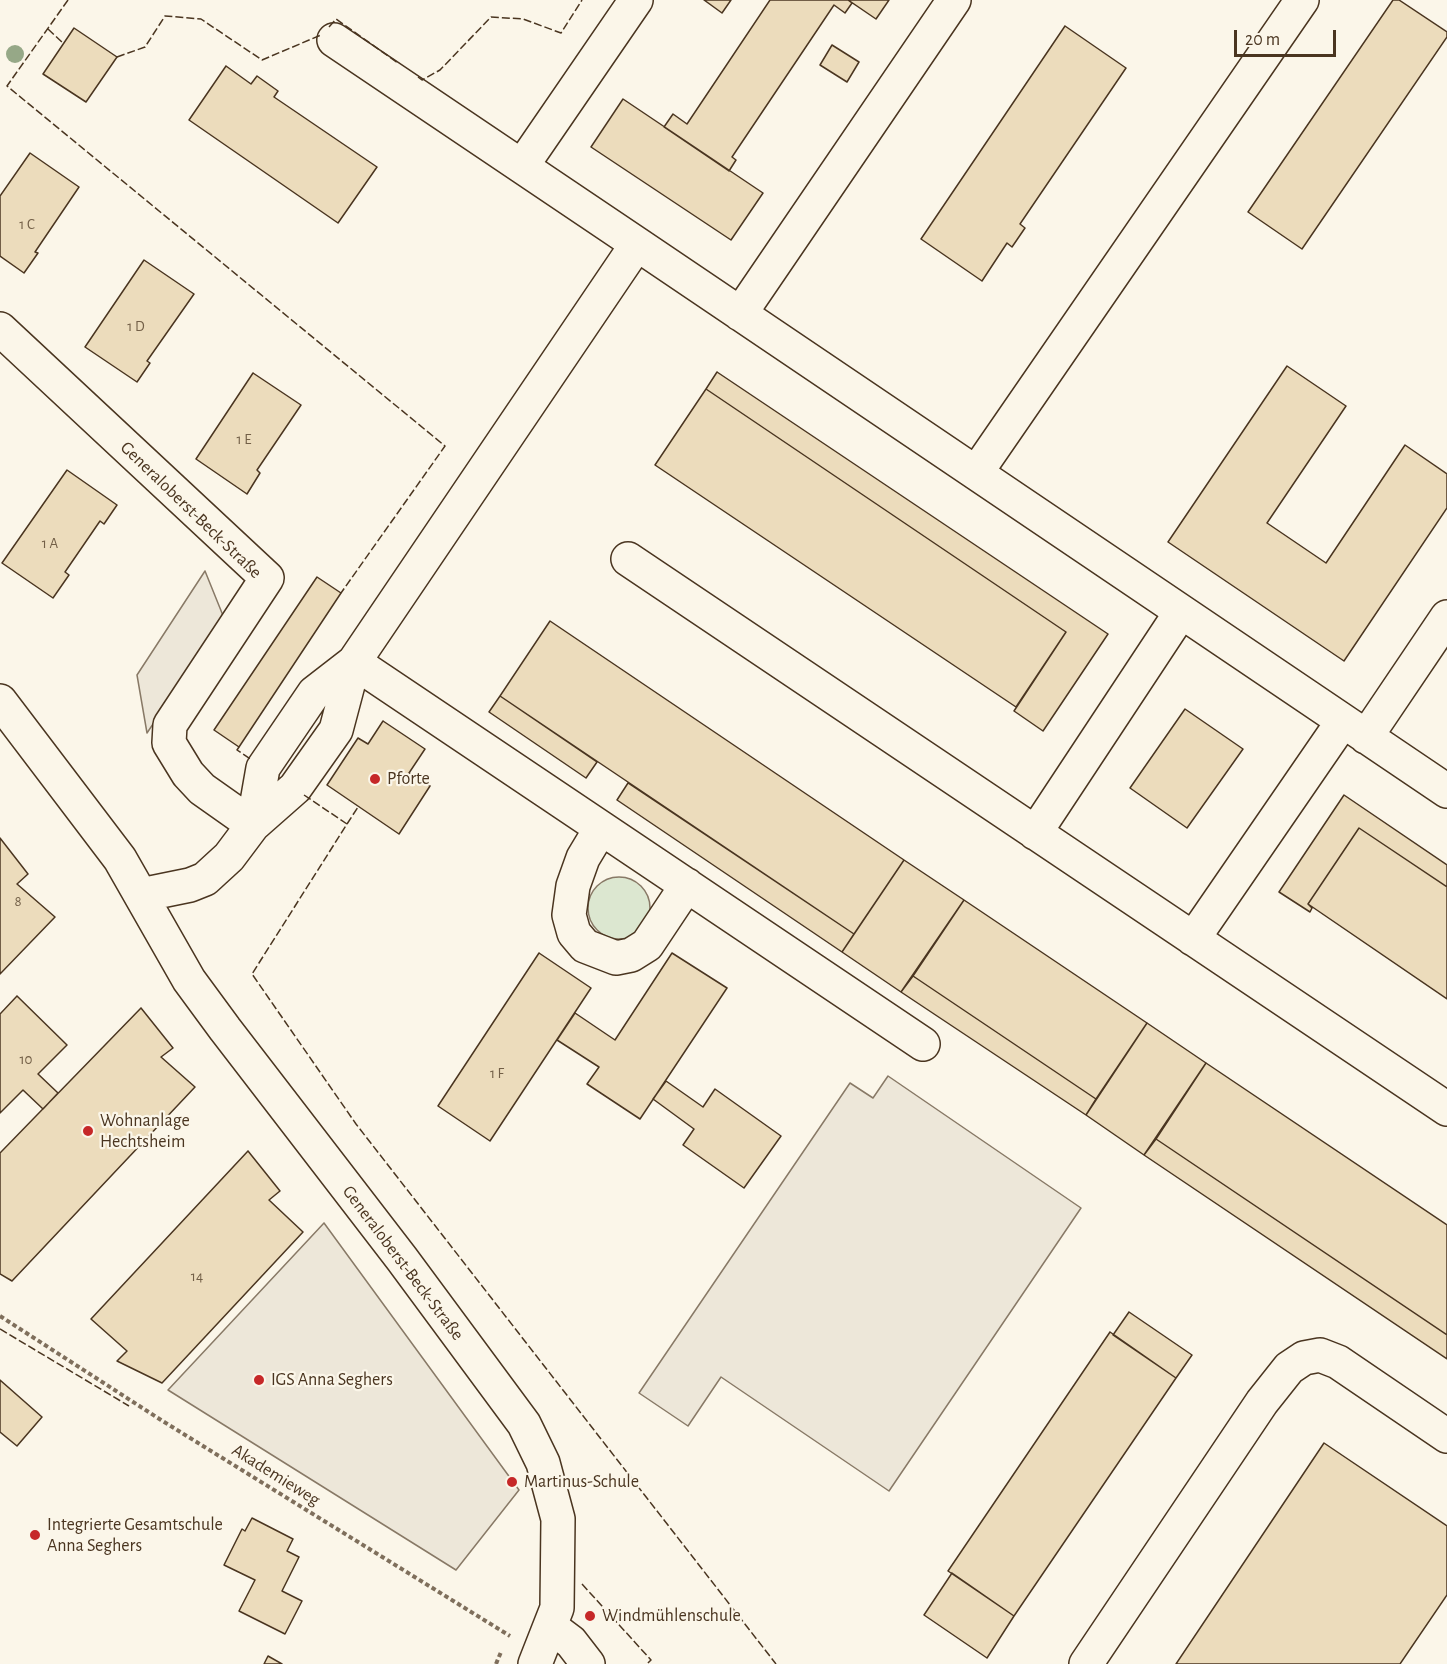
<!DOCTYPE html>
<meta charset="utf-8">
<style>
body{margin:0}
#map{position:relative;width:1447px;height:1664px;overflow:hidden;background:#fbf6e9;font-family:"Alegreya Sans",sans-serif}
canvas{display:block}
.scale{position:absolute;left:1234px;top:30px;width:102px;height:27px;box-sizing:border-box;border:3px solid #4a3520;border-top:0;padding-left:8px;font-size:18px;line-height:21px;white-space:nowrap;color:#4a3520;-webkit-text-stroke:4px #fbf6e9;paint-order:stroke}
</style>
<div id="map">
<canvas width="1447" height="1664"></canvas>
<div class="scale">20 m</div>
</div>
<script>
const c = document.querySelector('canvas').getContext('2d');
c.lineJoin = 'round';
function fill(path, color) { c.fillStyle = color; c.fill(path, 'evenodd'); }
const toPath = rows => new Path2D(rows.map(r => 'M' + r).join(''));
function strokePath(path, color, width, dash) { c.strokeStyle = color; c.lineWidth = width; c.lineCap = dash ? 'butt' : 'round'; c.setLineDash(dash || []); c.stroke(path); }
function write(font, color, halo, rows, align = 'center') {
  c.font = font + ' "Alegreya Sans",sans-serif'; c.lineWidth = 4.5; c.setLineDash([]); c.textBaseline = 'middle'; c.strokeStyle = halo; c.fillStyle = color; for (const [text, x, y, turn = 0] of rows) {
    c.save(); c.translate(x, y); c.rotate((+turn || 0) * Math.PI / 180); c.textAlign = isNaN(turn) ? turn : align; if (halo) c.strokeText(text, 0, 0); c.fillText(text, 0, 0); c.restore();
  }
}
const green = toPath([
 '588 908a31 31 0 1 1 62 0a31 31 0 1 1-62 0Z'
]);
fill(green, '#dce7d0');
strokePath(green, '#887966', 1.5);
const parking = toPath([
 [205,571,224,618,147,733,137,675,205,571],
 [888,1076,1081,1208,889,1491,721,1377,688,1426,639,1393,850,1083,873,1098,888,1076],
 [324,1223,519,1490,456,1570,168,1390,324,1223]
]);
fill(parking, '#ede7d9');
strokePath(parking, '#887966', 1.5);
const building = toPath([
 [704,0,731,0,722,13,704,0],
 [770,0,848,0,852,3,845,13,834,5,732,157,736,160,729,171,664,127,673,114,687,124,770,0],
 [848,0,889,0,876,19,848,0],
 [1393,0,1399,0,1447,32,1447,37,1302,249,1248,212,1393,0],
 [1065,26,1126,68,1020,224,1025,228,1012,247,1007,243,982,281,921,239,1065,26],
 [74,28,117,57,86,102,43,74,74,28],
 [832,45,859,62,847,82,820,65,832,45],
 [226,66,251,84,257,76,278,91,274,97,377,167,338,223,189,120,226,66],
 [623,99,763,193,731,240,591,147,623,99],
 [30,153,79,187,35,252,38,253,24,273,0,256,0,196,30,153],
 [144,260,194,294,147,361,150,363,137,382,85,347,144,260],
 [1287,366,1346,406,1267,523,1326,563,1405,445,1447,474,1447,508,1344,661,1168,542,1287,366],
 [717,372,1108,634,1043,731,1014,711,1066,632,706,389,717,372],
 [253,373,301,405,257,470,260,473,247,494,196,459,253,373],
 [706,389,1066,632,1016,707,655,465,706,389],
 [67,470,117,505,104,524,100,521,65,572,69,575,53,598,2,563,67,470],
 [317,577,341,593,239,747,214,730,317,577],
 [550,621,904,860,854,934,500,696,550,621],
 [500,696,597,762,586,778,489,712,500,696],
 [1185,709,1243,749,1187,828,1130,788,1185,709],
 [383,721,425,749,409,773,430,786,399,834,327,785,358,738,368,744,383,721],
 [628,783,854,934,842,952,617,800,628,783],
 [1344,795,1447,865,1447,887,1359,828,1308,904,1312,908,1310,912,1279,892,1344,795],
 [1359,828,1447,887,1447,999,1308,904,1359,828],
 [0,838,28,874,17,884,55,917,0,974,0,838],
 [904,860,964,900,901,992,842,952,904,860],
 [964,900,1147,1023,1096,1099,913,976,964,900],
 [539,953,591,988,490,1141,438,1106,539,953],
 [672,953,727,988,640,1119,587,1084,599,1067,557,1040,575,1013,615,1040,672,953],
 [913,976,1096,1099,1086,1115,901,992,913,976],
 [17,996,67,1045,38,1074,58,1093,43,1109,23,1090,0,1113,0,1014,17,996],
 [141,1008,173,1048,161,1057,195,1087,12,1281,0,1274,0,1153,141,1008],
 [1147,1023,1206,1063,1144,1155,1086,1115,1147,1023],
 [1206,1063,1447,1225,1447,1335,1156,1139,1206,1063],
 [666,1081,703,1107,715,1089,781,1136,744,1188,683,1145,694,1129,653,1099,666,1081],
 [1156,1139,1447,1335,1447,1359,1144,1155,1156,1139],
 [248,1151,280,1191,269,1200,303,1232,162,1383,117,1361,127,1351,91,1319,248,1151],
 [1129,1312,1192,1355,1176,1378,1113,1335,1129,1312],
 [1110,1332,1176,1378,1014,1616,948,1571,1110,1332],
 [0,1380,42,1417,17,1446,0,1432,0,1380],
 [1324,1443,1447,1526,1447,1595,1400,1664,1176,1664,1324,1443],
 [252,1518,293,1539,287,1551,299,1557,282,1591,302,1601,285,1634,239,1611,255,1580,224,1565,242,1529,245,1531,252,1518],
 [952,1573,1014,1616,987,1658,924,1615,952,1573],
 [268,1656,282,1664,264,1664,268,1656]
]);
fill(building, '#ecdcbc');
strokePath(building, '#4a3520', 1.5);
const minor = toPath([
 [334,40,637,244],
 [522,166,636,0],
 [740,314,954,0],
 [0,329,267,578,170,725,169,743,188,774,202,789,253,825,229,857,205,879,190,885,141,895],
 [976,473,1302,0],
 [628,559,1447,1109],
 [354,662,923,1044],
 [0,701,120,859,189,980,225,1029,402,1259,524,1424,543,1463,558,1519,557,1608,535,1664],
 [1366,737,1447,617],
 [253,825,263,768,314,693,354,662,637,244,1447,791],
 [253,825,295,788,336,730,354,662],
 [601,828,583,858,573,886,569,915,574,933,585,946,616,958,631,955,647,945,687,885],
 [1035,833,1181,612],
 [1193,939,1343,721],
 [551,1627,571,1642,588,1664],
 [1086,1664,1262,1402,1289,1368,1304,1358,1320,1355,1338,1362,1447,1436]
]);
strokePath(minor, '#4a3520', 36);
strokePath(toPath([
 [0,1316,161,1420,510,1636],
 [496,1664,501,1652]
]), '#7f6f5c', 4, [4.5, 3]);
strokePath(minor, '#fbf6e9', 33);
strokePath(toPath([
 [68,0,7,86,445,446,341,593],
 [329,27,336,19,398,63],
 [48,29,64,44],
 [117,57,145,47,165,16,201,19,262,60,321,35],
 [418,77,422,80,440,70,491,17,523,19,561,33,582,0],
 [239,747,237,750,252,760],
 [304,795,347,824,252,974,356,1124,776,1664],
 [347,824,358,807],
 [0,1329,129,1406],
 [582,1584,651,1660,647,1664]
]), '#4a3520', 1.5, [8, 3]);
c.fillStyle = '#96a887';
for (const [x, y] of [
 [15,54]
]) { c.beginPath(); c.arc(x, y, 9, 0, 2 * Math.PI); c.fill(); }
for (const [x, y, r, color] of [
 [375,779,6,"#c62828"],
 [88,1131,6,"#c62828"],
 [259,1380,6,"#c62828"],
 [512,1482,6,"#c62828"],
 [35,1535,6,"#c62828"],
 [590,1616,6,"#c62828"]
]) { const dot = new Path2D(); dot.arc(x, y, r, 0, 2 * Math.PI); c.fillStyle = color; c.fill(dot); strokePath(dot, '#fbf6e9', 2); }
write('15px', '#725f47', null, [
 ["1 C",27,224],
 ["1 D",136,326],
 ["1 E",244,439],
 ["1 A",50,543],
 ["8",18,901],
 ["10",26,1059],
 ["1 F",497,1073],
 ["14",197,1276]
]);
write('18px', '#4a3520', '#fbf6e9', [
 ["Generaloberst-Beck-Straße",191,510,44],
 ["Generaloberst-Beck-Straße",403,1263,53],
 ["Akademieweg",276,1475,32]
]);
write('18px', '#4a3520', '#fbf6e9', [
 ["Pforte",387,779],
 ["Wohnanlage",100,1121],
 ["Hechtsheim",100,1142],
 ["IGS Anna Seghers",271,1380],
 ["Martinus-Schule",524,1482],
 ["Integrierte Gesamtschule",47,1525],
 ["Anna Seghers",47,1546],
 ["Windmühlenschule",602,1616]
], 'left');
</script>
